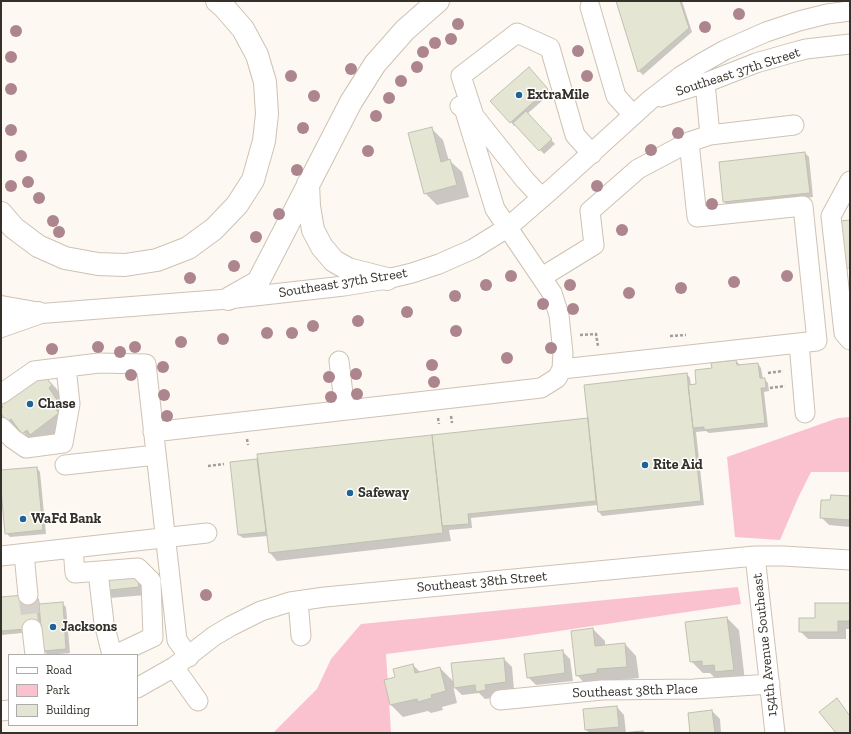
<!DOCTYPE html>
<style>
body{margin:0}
#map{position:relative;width:851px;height:734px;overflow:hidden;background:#fdf8f2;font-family:"Zilla Slab",serif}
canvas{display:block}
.frame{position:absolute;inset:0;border:2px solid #35302a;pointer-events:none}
.legend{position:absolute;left:8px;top:654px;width:130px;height:72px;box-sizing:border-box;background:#fff;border:1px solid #aeacaa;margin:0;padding:5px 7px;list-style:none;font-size:12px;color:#35302a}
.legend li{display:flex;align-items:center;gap:8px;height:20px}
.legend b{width:20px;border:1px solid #aeacaa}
</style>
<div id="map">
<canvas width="851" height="734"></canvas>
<div class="frame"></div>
<ul class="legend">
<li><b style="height:5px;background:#fff"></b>Road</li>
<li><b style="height:11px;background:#fac2cf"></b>Park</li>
<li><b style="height:11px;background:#e4e5d3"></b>Building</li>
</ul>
</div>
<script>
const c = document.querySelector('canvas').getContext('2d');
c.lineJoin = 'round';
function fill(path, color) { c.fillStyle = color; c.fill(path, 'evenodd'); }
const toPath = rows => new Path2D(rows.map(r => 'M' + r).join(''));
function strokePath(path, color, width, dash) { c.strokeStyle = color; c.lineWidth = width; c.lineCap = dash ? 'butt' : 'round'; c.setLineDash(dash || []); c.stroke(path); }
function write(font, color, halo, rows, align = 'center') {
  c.font = font + ' "Zilla Slab",serif'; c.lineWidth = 3; c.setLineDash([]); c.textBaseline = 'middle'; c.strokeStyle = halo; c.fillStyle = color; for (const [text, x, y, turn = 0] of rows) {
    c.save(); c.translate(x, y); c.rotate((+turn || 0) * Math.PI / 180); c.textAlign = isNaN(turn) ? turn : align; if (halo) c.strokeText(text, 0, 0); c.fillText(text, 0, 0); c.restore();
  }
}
fill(toPath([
 [850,417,850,472,811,472,798,498,780,540,735,537,727,457,838,418],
 [738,587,741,604,512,638,386,654,391,733,273,733,317,689,331,659,361,624]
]), '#fac2cf');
fill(toPath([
 [617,1,682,1,692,32,643,75,639,71],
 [532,72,551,93,527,114,555,144,544,154,516,125,514,126,511,122,492,101],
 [431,128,443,140,449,161,450,161,462,172,469,197,437,205,425,193],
 [805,153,809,157,813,197,728,206,724,202,720,163],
 [736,361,740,365,758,364,761,368,763,379,764,379,768,383,769,391,764,392,768,427,709,433,706,431,696,432,704,505,602,516,599,512,598,505,471,518,472,528,449,530,451,541,277,561,270,553,268,536,243,538,239,535,231,463,589,419,687,374,690,378,691,386,697,385,713,369],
 [44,376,56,388,63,398,60,400,72,416,70,425,43,446,35,445,22,431,19,433,8,421,1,412,1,410,4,407,1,403],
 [37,468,40,472,46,534,10,537,6,533,1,471],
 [850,497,850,527,829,525,821,517,831,501],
 [101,577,145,582,146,595,110,598],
 [35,595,39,599,40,605,62,603,66,607,70,653,48,655,44,651,42,631,2,635,1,634,1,598],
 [850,604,850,629,846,629,846,639,808,639,800,631,816,619],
 [727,618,739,630,745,681,728,684,721,677,715,678,710,673,703,673,691,661],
 [593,629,605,641,605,646,625,644,636,656,639,678,608,681,588,687,577,675],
 [562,651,570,659,573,681,536,685,528,677],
 [504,659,512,667,514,690,493,692,493,698,485,699,479,693,462,695,453,686,457,703,442,707,443,710,431,713,428,711,403,717,391,705,396,678,413,665,421,673,440,668,454,682],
 [617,707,624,715,626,733,590,733,586,730],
 [712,711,720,719,721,733,691,733]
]), '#0003');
const building = toPath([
 [616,1,680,1,689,28,638,72,616,1],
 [529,67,548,89,510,123,490,101,529,67],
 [526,111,552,139,539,151,513,123,526,111],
 [432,127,441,162,450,159,457,185,424,194,408,133,432,127],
 [805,152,810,193,723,202,719,162,805,152],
 [850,220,850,268,845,268,840,221,850,220],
 [736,360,737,365,758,363,760,378,765,378,766,388,761,388,765,423,704,430,704,427,693,428,688,385,696,384,695,370,712,368,711,363,736,360],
 [687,373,701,501,598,512,584,385,687,373],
 [44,375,52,385,49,388,60,404,55,408,59,413,30,435,27,430,22,434,11,419,7,422,1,414,1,408,3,407,1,405,1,401,34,376,38,380,44,375],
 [588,418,596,501,468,514,469,524,442,526,432,435,588,418],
 [432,435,443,533,269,553,257,454,432,435],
 [257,459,266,532,238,535,230,462,257,459],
 [37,467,43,530,5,534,1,490,1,470,37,467],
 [831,495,850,496,850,520,820,518,821,500,830,500,831,495],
 [137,573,139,587,101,591,100,576,137,573],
 [36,594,39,628,1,631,1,597,36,594],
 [63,602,66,649,43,651,39,604,63,602],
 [815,603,850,603,850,621,838,621,838,632,799,632,799,618,815,618,815,603],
 [727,617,734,670,715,672,714,665,702,666,702,661,690,662,685,622,727,617],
 [593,628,595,646,625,643,627,667,597,669,597,673,576,676,571,631,593,628],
 [563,650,565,673,527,678,524,654,563,650],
 [504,658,506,682,485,685,486,690,476,692,475,685,454,688,451,663,504,658],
 [413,664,415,673,440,667,446,691,431,695,432,698,418,702,417,699,390,705,384,680,395,677,393,669,413,664],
 [837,698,850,716,850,733,836,733,819,712,837,698],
 [617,706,619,727,585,730,583,709,617,706],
 [712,710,715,733,690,733,688,713,712,710],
 [643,731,643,733,621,733,643,731]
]);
fill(building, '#e4e5d3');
strokePath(building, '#c0c0af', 1);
strokePath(toPath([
 [28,595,32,629]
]), '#d5d0ca', 19, [19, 10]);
const minor = toPath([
 [590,7,616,96,633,115],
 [705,83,710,135],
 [661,97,705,83,756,63,791,53,806,49,850,44],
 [850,181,831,216,844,333,850,340],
 [542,198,525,180,474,116,461,76,517,33,550,48,575,135,592,154],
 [542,277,594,245,590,211,638,169,689,142,710,135,794,125],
 [22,315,228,299,344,286,387,279,412,273,439,264,473,249,507,228,553,188,650,100,681,76,702,63,725,50,766,32,799,21,827,14,850,11],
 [799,343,805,413],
 [339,361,345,410],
 [562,369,817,341,803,206,697,217,689,142],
 [1,394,34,371,99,363,146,364,177,640,189,657],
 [1,427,13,439,26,448,63,443,70,404,66,367],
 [153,432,541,388,557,378,562,369,563,353,559,315,552,293,495,209,463,105,460,106],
 [65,465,156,455],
 [73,548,75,573,138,568,151,581,153,637,115,655],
 [24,554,28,595],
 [1,556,207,533],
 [755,556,775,733],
 [98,572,104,623,112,655],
 [298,601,301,636],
 [32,629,35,655],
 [174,667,198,701],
 [137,688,174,667,214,636,231,626,261,611,290,602,325,597,755,556,783,556,850,560],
 [500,700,602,690,694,689,770,684],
 [1,711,9,710]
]);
const major = toPath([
 [1,307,35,313],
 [1,326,38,313]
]);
const highway = toPath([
 [308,184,309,206,313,230,322,247,334,261,348,269,387,279],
 [1,213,14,228,38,246,65,258,98,264,125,265,157,260,188,248,214,229,237,205,253,180,264,141,267,114,265,82,257,55,243,29,223,6,217,1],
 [228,299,258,282,351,102,375,64,405,30,438,1]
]);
strokePath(minor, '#cec2b4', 21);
strokePath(major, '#cec2b4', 24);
strokePath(highway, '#cec2b4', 24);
strokePath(toPath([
 [580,335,596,334,598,346,599,346],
 [670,336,686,335],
 [768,373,783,371],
 [770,388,785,386],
 [451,416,452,423],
 [438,418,439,424],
 [247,439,248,445],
 [208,466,224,464]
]), '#a29d97', 2.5, [3, 2]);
strokePath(minor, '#fff', 19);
strokePath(major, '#fff', 22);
strokePath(highway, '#fff', 22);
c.fillStyle = '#ad858e';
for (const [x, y] of [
 [739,14],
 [458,24],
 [705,27],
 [16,31],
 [451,39],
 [435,43],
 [578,51],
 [423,52],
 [11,57],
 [417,67],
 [351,69],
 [291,76],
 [587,76],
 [401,81],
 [11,89],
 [314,96],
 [389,98],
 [376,116],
 [303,128],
 [11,130],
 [678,133],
 [651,150],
 [368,151],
 [21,156],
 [297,170],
 [28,182],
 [11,186],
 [597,186],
 [39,198],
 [712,204],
 [279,214],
 [53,221],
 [622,230],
 [59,232],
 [256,237],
 [234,266],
 [511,276],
 [787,276],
 [190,278],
 [734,282],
 [486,285],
 [570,285],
 [681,288],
 [629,293],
 [455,296],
 [543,304],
 [573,309],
 [407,312],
 [358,321],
 [313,326],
 [456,331],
 [267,333],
 [292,333],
 [223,339],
 [181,342],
 [98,347],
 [135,347],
 [551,348],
 [52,349],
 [120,352],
 [507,358],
 [432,365],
 [163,367],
 [356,374],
 [131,375],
 [329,377],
 [434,382],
 [357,394],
 [164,395],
 [331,397],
 [167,416],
 [206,595]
]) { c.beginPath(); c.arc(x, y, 6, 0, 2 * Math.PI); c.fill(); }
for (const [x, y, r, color] of [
 [519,95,4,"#1c6498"],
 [30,404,4,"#1c6498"],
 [645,465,4,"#1c6498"],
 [350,493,4,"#1c6498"],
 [23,519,4,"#1c6498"],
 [53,627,4,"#1c6498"]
]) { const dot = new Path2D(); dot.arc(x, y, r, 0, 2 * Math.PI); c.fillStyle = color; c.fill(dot); strokePath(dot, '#fff', 1.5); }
write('14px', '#35302a', '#fff', [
 ["Southeast 37th Street",738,72,-18],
 ["Southeast 37th Street",343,283,-9],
 ["Southeast 38th Street",482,582,-5],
 ["154th Avenue Southeast",765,645,-96],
 ["Southeast 38th Place",635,691,-2]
]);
write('bold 14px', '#35302a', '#fff', [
 ["ExtraMile",527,95],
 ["Chase",38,404],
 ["Rite Aid",653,465],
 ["Safeway",358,493],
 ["WaFd Bank",31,519],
 ["Jacksons",61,627]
], 'left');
</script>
